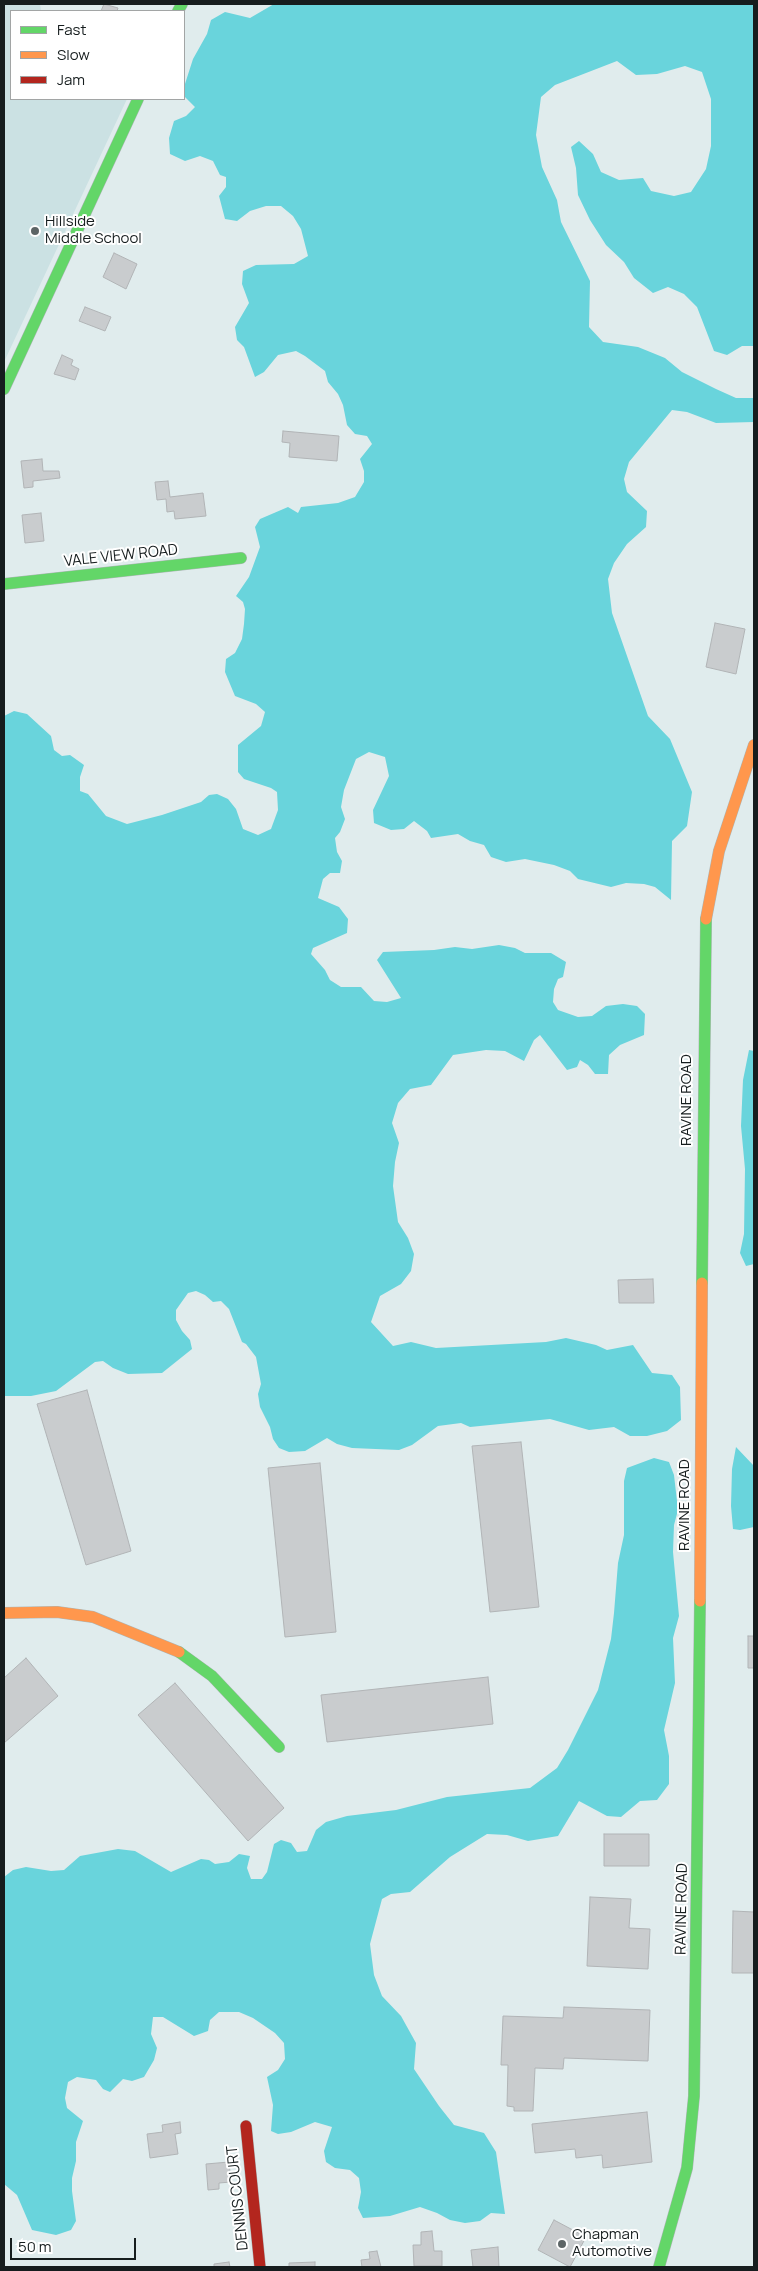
<!DOCTYPE html>
<style>
body{margin:0}
#map{position:relative;width:758px;height:2271px;overflow:hidden;background:#e0eced;font-family:Manrope,sans-serif}
canvas{display:block}
.frame{position:absolute;inset:0;border:5px solid #161d1e;pointer-events:none}
.legend{position:absolute;left:10px;top:10px;width:175px;height:90px;box-sizing:border-box;background:#fff;border:1px solid #a2a5a5;margin:0;padding:6px 9px;list-style:none;font-size:15px;color:#161d1e}
.legend li{display:flex;align-items:center;gap:10px;height:25px}
.legend b{width:25px;border:1px solid #a2a5a5}
.scale{position:absolute;left:10px;top:2238px;width:126px;height:22px;box-sizing:border-box;border:2px solid #161d1e;border-top:0;padding-left:6px;font-size:15px;line-height:18px;white-space:nowrap;color:#161d1e;-webkit-text-stroke:4px #fff;paint-order:stroke}
</style>
<div id="map">
<canvas width="758" height="2271"></canvas>
<div class="frame"></div>
<ul class="legend">
<li><b style="height:6px;background:#63d668"></b>Fast</li>
<li><b style="height:6px;background:#ff974d"></b>Slow</li>
<li><b style="height:6px;background:#b3261e"></b>Jam</li>
</ul>
<div class="scale">50 m</div>
</div>
<script>
const c = document.querySelector('canvas').getContext('2d');
c.lineJoin = 'round';
function fill(path, color) { c.fillStyle = color; c.fill(path, 'evenodd'); }
const toPath = rows => new Path2D(rows.map(r => 'M' + r).join(''));
function strokePath(path, color, width, dash) { c.strokeStyle = color; c.lineWidth = width; c.lineCap = dash ? 'butt' : 'round'; c.setLineDash(dash || []); c.stroke(path); }
function write(font, color, halo, rows, align = 'center') {
  c.font = font + ' Manrope,sans-serif'; c.lineWidth = 4; c.setLineDash([]); c.textBaseline = 'middle'; c.strokeStyle = halo; c.fillStyle = color; for (const [text, x, y, turn = 0] of rows) {
    c.save(); c.translate(x, y); c.rotate((+turn || 0) * Math.PI / 180); c.textAlign = isNaN(turn) ? turn : align; if (halo) c.strokeText(text, 0, 0); c.fillText(text, 0, 0); c.restore();
  }
}
fill(toPath([
 [4,4,40,4,41,11,11,11,11,99,127,99,4,362]
]), '#cbe1e3');
fill(toPath([
 [274,4,754,4,754,346,742,346,727,355,714,351,697,307,684,294,668,287,653,293,634,278,624,262,606,245,590,220,578,195,576,168,571,147,579,141,593,154,601,172,619,180,643,178,651,191,674,196,691,192,706,169,711,146,711,99,702,72,685,66,657,74,636,75,617,61,555,85,541,97,536,135,542,167,557,200,561,222,590,281,589,327,603,342,638,347,665,358,682,372,716,389,736,398,754,398,754,422,716,423,687,412,672,410,629,462,624,479,627,492,647,511,646,527,627,544,614,563,608,579,612,613,648,716,670,739,692,792,687,826,672,841,671,900,655,887,644,884,626,883,611,887,578,879,570,871,554,865,525,859,506,862,491,857,484,845,470,841,458,834,431,838,427,831,414,821,404,829,391,830,374,823,373,810,389,776,385,757,369,752,356,759,344,790,341,807,345,819,340,832,335,838,337,852,342,861,340,873,330,873,323,879,318,898,339,907,348,919,347,933,313,948,311,954,325,970,330,980,341,987,361,987,374,1001,387,1002,401,998,377,960,383,952,434,950,455,947,472,949,499,945,515,948,525,953,551,953,566,962,563,977,558,979,554,989,553,1002,558,1010,578,1017,592,1016,606,1006,623,1004,637,1006,645,1014,644,1035,620,1045,609,1055,608,1074,595,1074,588,1065,580,1060,577,1067,567,1070,540,1035,534,1040,524,1061,505,1051,486,1050,453,1055,431,1085,410,1089,398,1103,392,1123,399,1143,395,1162,393,1186,398,1222,408,1238,414,1254,411,1271,401,1284,380,1296,371,1322,393,1346,411,1342,436,1348,546,1342,566,1338,596,1345,607,1350,633,1345,652,1373,672,1375,680,1387,681,1420,667,1431,647,1436,630,1436,614,1427,589,1430,550,1419,470,1427,461,1423,438,1426,412,1445,399,1450,352,1448,337,1444,327,1438,305,1451,289,1452,279,1448,273,1439,270,1427,260,1407,258,1394,261,1384,256,1357,246,1344,242,1342,229,1309,221,1301,213,1302,205,1295,196,1291,188,1293,176,1310,176,1320,182,1331,190,1340,192,1349,162,1373,128,1374,113,1368,103,1361,95,1362,56,1391,31,1396,4,1396,4,716,14,711,27,714,51,736,54,750,62,756,70,755,84,765,80,777,80,791,88,794,106,816,127,824,162,815,201,802,209,795,217,794,228,799,236,809,243,829,258,835,271,829,278,810,277,792,271,788,244,779,238,772,238,745,261,726,265,712,256,704,235,696,225,672,226,659,235,653,242,639,244,624,245,609,243,602,236,596,249,577,260,547,255,527,260,519,288,507,298,513,301,507,338,503,355,497,364,482,364,471,360,459,372,444,367,436,355,434,347,425,343,405,338,394,328,382,325,371,305,356,296,351,278,355,264,372,255,377,244,347,237,340,235,327,249,303,242,284,243,271,256,265,294,264,308,256,301,229,293,216,281,206,266,206,250,211,237,221,225,219,219,196,226,187,226,177,220,175,213,161,200,156,185,161,170,154,169,138,174,121,186,116,195,107,184,96,184,87,193,59,207,34,211,20,225,12,250,18],
 [749,1050,754,1051,754,1264,746,1266,740,1253,744,1234,745,1169,741,1126,743,1080],
 [736,1447,754,1466,754,1527,740,1530,733,1529,731,1506,732,1469],
 [654,1458,669,1462,674,1475,678,1510,674,1525,673,1552,679,1616,673,1638,675,1683,664,1730,669,1756,669,1784,657,1800,640,1801,621,1817,607,1816,579,1801,558,1836,528,1841,507,1835,487,1834,450,1857,410,1892,391,1894,382,1899,370,1944,374,1975,382,1996,401,2016,416,2043,414,2069,439,2106,454,2125,484,2133,496,2152,505,2214,491,2213,480,2221,465,2223,450,2220,437,2213,420,2207,390,2216,363,2218,358,2208,361,2192,359,2178,350,2170,335,2168,326,2162,324,2151,332,2127,315,2122,291,2132,278,2134,271,2131,273,2105,267,2077,278,2070,285,2059,284,2043,275,2033,253,2018,239,2012,219,2012,210,2020,208,2031,194,2036,163,2017,153,2017,151,2034,157,2048,154,2060,144,2077,132,2081,123,2079,110,2092,103,2089,96,2080,77,2077,68,2082,65,2098,67,2108,83,2121,76,2142,76,2161,72,2178,72,2191,76,2221,71,2230,56,2235,32,2230,17,2195,4,2184,4,1877,13,1870,26,1867,51,1871,64,1870,80,1856,118,1849,135,1851,171,1872,201,1859,209,1860,215,1864,229,1862,239,1854,250,1856,247,1868,251,1879,262,1879,267,1872,274,1844,281,1840,291,1843,297,1852,307,1851,316,1830,326,1822,347,1816,396,1810,447,1797,530,1788,557,1768,568,1750,598,1690,611,1639,614,1613,618,1563,624,1535,624,1481,627,1468]
]), '#69d4dc');
const building = toPath([
 [104,4,118,8,117,11,101,11,104,4],
 [114,253,137,264,126,289,103,277,114,253],
 [85,307,111,317,105,331,79,321,85,307],
 [62,355,73,360,71,365,79,369,75,380,54,374,62,355],
 [283,431,339,436,337,461,289,457,290,443,282,442,283,431],
 [42,459,43,471,59,471,60,478,33,481,33,487,24,488,21,461,42,459],
 [168,481,170,497,203,493,206,516,175,519,174,511,167,512,166,499,157,500,155,482,168,481],
 [41,513,44,541,25,543,22,515,41,513],
 [715,623,745,629,736,674,706,667,715,623],
 [653,1279,654,1303,619,1303,618,1280,653,1279],
 [87,1390,131,1551,86,1565,37,1404,87,1390],
 [521,1442,539,1607,490,1612,472,1446,521,1442],
 [320,1463,336,1632,285,1637,268,1468,320,1463],
 [748,1636,754,1636,754,1668,748,1668,748,1636],
 [26,1658,58,1696,4,1743,4,1678,26,1658],
 [488,1677,493,1724,327,1742,321,1695,488,1677],
 [175,1683,284,1808,248,1841,138,1715,175,1683],
 [604,1834,649,1834,649,1866,604,1866,604,1834],
 [590,1897,631,1899,629,1928,650,1929,648,1969,587,1966,590,1897],
 [733,1911,754,1912,754,1973,732,1973,733,1911],
 [564,2007,650,2010,648,2061,564,2058,563,2069,535,2068,533,2111,514,2111,514,2107,507,2106,508,2065,501,2065,503,2016,563,2018,564,2007],
 [647,2112,652,2162,603,2168,602,2155,576,2158,575,2149,535,2153,532,2124,647,2112],
 [180,2122,181,2133,175,2134,178,2154,150,2158,147,2134,163,2132,162,2125,180,2122],
 [229,2162,231,2182,219,2183,219,2189,208,2190,206,2164,229,2162],
 [554,2220,586,2237,570,2267,538,2250,554,2220],
 [432,2231,434,2251,442,2251,442,2266,414,2266,413,2245,421,2245,421,2232,432,2231],
 [498,2247,499,2267,473,2267,471,2250,498,2247],
 [377,2251,381,2267,362,2267,361,2260,370,2259,369,2252,377,2251],
 [229,2262,230,2267,214,2267,214,2264,229,2262],
 [315,2262,315,2267,289,2267,289,2263,315,2262]
]);
fill(building, '#c9ccce');
strokePath(building, '#b1b4b6', 1);
const fast = toPath([
 [178,11,182,4],
 [4,389,138,99],
 [4,584,241,558],
 [702,1283,706,919],
 [179,1652,212,1676,279,1747],
 [659,2267,687,2168,694,2096,700,1601]
]);
const slow = toPath([
 [706,919,719,851,754,745],
 [700,1601,702,1283],
 [4,1613,57,1612,93,1617,179,1652]
]);
const jam = toPath([
 [246,2126,260,2267]
]);
strokePath(fast, '#acb5b5', 12);
strokePath(slow, '#acb5b5', 12);
strokePath(jam, '#acb5b5', 12);
strokePath(fast, '#63d668', 11);
strokePath(slow, '#ff974d', 11);
strokePath(jam, '#b3261e', 11);
for (const [x, y, r, color] of [
 [35,231,5,"#5d6566"],
 [562,2244,5,"#5d6566"]
]) { const dot = new Path2D(); dot.arc(x, y, r, 0, 2 * Math.PI); c.fillStyle = color; c.fill(dot); strokePath(dot, '#fff', 2); }
write('15px', '#161d1e', '#fff', [
 ["Hillside",45,222],
 ["Middle School",45,239],
 ["Chapman",572,2235],
 ["Automotive",572,2252]
], 'left');
write('15px', '#161d1e', '#fff', [
 ["VALE VIEW ROAD",121,556,-6],
 ["RAVINE ROAD",687,1100,-90],
 ["RAVINE ROAD",685,1505,-90],
 ["RAVINE ROAD",682,1909,-89],
 ["DENNIS COURT",238,2198,-96]
]);
</script>
